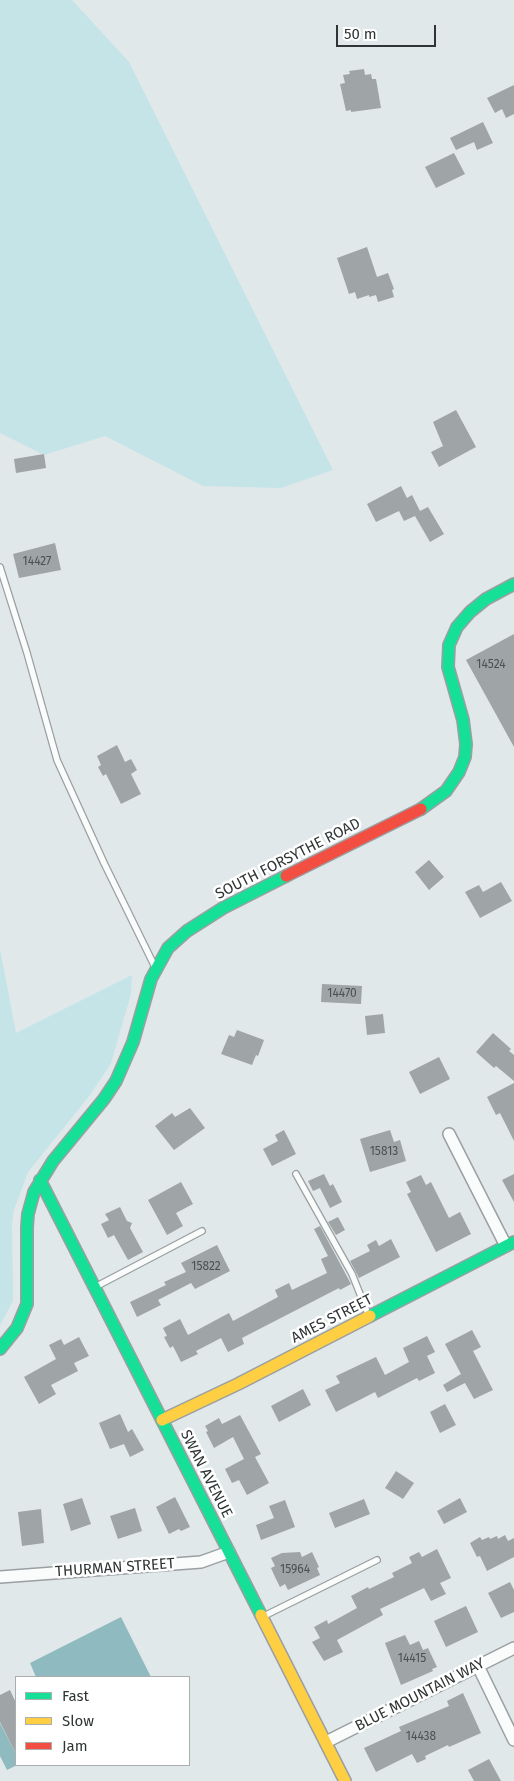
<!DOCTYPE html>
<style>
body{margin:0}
#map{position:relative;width:514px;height:1781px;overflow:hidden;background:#e0e8ea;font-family:"Fira Sans",sans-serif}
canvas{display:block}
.legend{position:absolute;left:15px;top:1676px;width:175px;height:90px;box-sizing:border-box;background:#fff;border:1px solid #acaeae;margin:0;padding:6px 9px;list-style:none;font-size:15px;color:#2f3434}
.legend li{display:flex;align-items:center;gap:10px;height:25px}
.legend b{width:25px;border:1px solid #acaeae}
.scale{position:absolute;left:336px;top:25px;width:100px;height:22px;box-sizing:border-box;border:2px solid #2f3434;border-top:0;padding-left:6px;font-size:15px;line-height:18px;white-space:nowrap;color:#2f3434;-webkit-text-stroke:4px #fff;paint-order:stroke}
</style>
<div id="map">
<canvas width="514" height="1781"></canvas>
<ul class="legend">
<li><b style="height:6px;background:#16e098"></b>Fast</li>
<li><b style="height:6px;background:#ffcf43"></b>Slow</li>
<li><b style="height:6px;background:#f24e42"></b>Jam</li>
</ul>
<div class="scale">50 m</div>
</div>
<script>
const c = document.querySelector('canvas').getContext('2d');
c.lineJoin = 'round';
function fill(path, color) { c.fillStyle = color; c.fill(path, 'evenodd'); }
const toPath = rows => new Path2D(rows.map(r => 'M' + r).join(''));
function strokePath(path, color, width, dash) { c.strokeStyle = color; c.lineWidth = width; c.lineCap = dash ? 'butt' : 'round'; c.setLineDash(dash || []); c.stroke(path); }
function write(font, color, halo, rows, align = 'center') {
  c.font = font + ' "Fira Sans",sans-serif'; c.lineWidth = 5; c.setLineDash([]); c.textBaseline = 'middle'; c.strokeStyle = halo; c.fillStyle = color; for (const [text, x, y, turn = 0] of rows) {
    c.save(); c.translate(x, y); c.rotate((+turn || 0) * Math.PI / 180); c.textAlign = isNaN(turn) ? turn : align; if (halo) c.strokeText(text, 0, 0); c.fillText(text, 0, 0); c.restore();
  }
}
fill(toPath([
 [0,0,72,0,129,62,333,470,281,488,203,486,105,436,44,455,0,433],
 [0,949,16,1033,132,975,131,994,111,1063,90,1095,28,1172,18,1199,14,1209,12,1225,13,1301,0,1325]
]), '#c4e4e8');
fill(toPath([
 [121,1617,151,1677,36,1677,30,1663],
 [0,1723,16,1754,17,1765,7,1770,0,1756]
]), '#8fbabf');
fill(toPath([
 [364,69,365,75,371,74,372,79,376,79,381,108,351,112,351,110,346,111,340,84,345,83,343,75,350,74,349,71],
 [514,85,514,114,506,118,502,109,495,113,487,98],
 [483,122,493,143,477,150,474,142,456,150,450,138],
 [454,153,465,174,436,188,425,167],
 [367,247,377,277,388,273,394,289,392,290,394,297,378,302,376,295,369,297,369,295,357,299,355,292,349,294,337,258],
 [456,410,476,447,439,467,431,452,443,446,433,422],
 [44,454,46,468,16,473,14,459],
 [401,486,407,498,412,495,420,511,428,507,444,534,430,542,415,516,404,521,399,511,376,522,367,504],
 [55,543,61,570,19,578,13,554],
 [514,634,514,747,466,660],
 [117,745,125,762,131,759,137,770,131,774,141,794,121,804,106,774,103,776,98,767,101,765,97,756],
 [429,860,444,877,429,890,415,872],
 [501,882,512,901,480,918,465,892,479,885,483,892],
 [322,984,362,986,361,1004,321,1002],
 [383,1014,385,1033,367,1035,365,1016],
 [237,1030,264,1040,258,1056,256,1055,252,1065,221,1054,229,1035,234,1037],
 [493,1033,511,1049,509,1051,514,1055,514,1081,496,1066,494,1068,476,1052],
 [439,1057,450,1079,420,1094,409,1072],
 [514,1083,514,1141,500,1113,496,1115,487,1097],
 [190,1108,205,1128,174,1150,155,1126,172,1113,175,1117],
 [284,1130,296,1154,272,1166,263,1149,278,1141,275,1135],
 [390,1130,394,1142,400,1140,406,1161,370,1172,360,1139],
 [324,1174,330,1186,333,1184,342,1202,330,1208,320,1188,313,1191,308,1181],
 [514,1174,514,1202,502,1180],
 [421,1175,426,1185,431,1182,449,1218,460,1212,471,1234,436,1252,407,1194,411,1192,406,1182],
 [181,1182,193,1204,176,1213,183,1226,167,1235,148,1200],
 [120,1207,127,1221,132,1223,130,1228,143,1252,128,1260,114,1235,108,1238,101,1224,109,1220,105,1214],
 [338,1217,345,1230,336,1235,328,1222],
 [320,1226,351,1284,340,1290,339,1288,242,1338,244,1344,228,1352,221,1338,196,1351,198,1354,181,1362,173,1346,170,1348,164,1337,167,1336,163,1328,180,1319,188,1335,229,1313,233,1321,278,1297,275,1290,289,1283,292,1290,327,1273,321,1259,328,1256,314,1229],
 [391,1239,400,1257,359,1278,350,1261,370,1251,367,1245,376,1240,379,1246],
 [217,1245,230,1271,195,1289,191,1283,158,1300,161,1305,137,1317,130,1302,166,1285,164,1282,186,1272,181,1263],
 [472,1330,481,1347,473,1351,493,1390,474,1399,465,1383,447,1392,443,1385,461,1374,445,1344],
 [427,1336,435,1352,427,1356,435,1373,419,1381,417,1378,378,1398,375,1392,336,1412,325,1390,340,1383,336,1376,376,1357,385,1375,409,1362,403,1348],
 [79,1337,89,1356,74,1363,78,1371,51,1385,56,1394,39,1404,24,1377,56,1359,49,1345,61,1339,64,1345],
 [303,1389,311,1405,279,1422,271,1406],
 [445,1404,456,1425,440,1433,430,1412],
 [120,1414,128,1432,132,1429,144,1450,130,1457,124,1444,110,1449,99,1423],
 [240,1415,261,1454,255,1457,269,1483,247,1495,239,1480,232,1483,225,1469,244,1459,233,1437,214,1448,206,1432,208,1431,205,1426,219,1418,222,1424],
 [396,1471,414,1483,403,1499,385,1488],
 [175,1497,190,1527,181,1531,179,1529,169,1534,156,1507],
 [82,1498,91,1524,71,1531,63,1504],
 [460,1498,467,1512,444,1524,437,1511],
 [364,1499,370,1514,335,1528,329,1513],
 [285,1500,295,1527,261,1540,256,1525,274,1518,269,1506],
 [135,1508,142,1531,118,1539,110,1516],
 [41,1509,44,1543,22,1546,18,1512],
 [505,1535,508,1541,514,1538,514,1557,487,1571,480,1556,477,1557,470,1543,480,1537,482,1540,489,1537,490,1539,497,1536,498,1539],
 [437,1549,451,1578,440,1583,446,1594,431,1601,424,1588,380,1609,383,1615,337,1640,343,1652,324,1661,312,1642,320,1638,314,1627,327,1620,328,1624,357,1608,351,1596,368,1587,369,1589,394,1577,392,1573,412,1563,409,1557,419,1552,422,1557],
 [300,1552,302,1557,312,1552,319,1567,317,1568,320,1575,288,1590,285,1584,280,1587,275,1577,271,1568,275,1566,271,1558,282,1553],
 [510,1582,514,1590,514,1612,501,1618,488,1593],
 [466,1606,478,1632,446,1647,434,1621],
 [405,1635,410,1645,419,1641,423,1650,428,1648,437,1667,432,1669,433,1671,401,1685,385,1643],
 [10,1690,16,1703,16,1754,0,1722,0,1695],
 [463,1693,481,1733,449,1747,448,1745,425,1756,426,1759,417,1763,412,1754,376,1772,364,1748,401,1731,399,1727,449,1706,447,1701],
 [489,1759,501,1781,474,1781,468,1770]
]), '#9fa4a6');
const lane = toPath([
 [0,567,27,653,57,760,104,863,155,967],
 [296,1174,352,1274,368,1314],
 [97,1286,202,1231],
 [264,1616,377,1560]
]);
const street = toPath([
 [449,1134,506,1246],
 [0,1577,201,1562,229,1552],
 [478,1666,514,1740],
 [326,1742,514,1648]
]);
const fast = toPath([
 [421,809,446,791,459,772,465,757,466,744,463,720,448,667,449,645,457,627,470,612,486,599,514,584],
 [40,1180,261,1615],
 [370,1316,514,1242],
 [0,1349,17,1328,27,1304,27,1227,28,1214,34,1192,53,1161,104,1099,116,1081,133,1042,151,979,168,948,187,931,223,908,286,876]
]);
const slow = toPath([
 [162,1420,238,1384,370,1316],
 [261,1615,345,1781]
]);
const jam = toPath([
 [286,876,421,809]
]);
strokePath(lane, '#9a9fa1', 8);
strokePath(street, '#9a9fa1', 14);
strokePath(fast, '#9a9fa1', 14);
strokePath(slow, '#9a9fa1', 14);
strokePath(jam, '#9a9fa1', 14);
strokePath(lane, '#fafcfc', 5.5);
strokePath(street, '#fafcfc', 11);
strokePath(fast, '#16e098', 11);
strokePath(slow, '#ffcf43', 11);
strokePath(jam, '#f24e42', 11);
write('12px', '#4b5050', null, [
 ["14427",37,562],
 ["14524",491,665],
 ["14470",342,994],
 ["15813",384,1152],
 ["15822",206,1267],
 ["15964",295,1570],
 ["14415",412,1659],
 ["14438",421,1737]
]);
write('15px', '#2f3434', '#fff', [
 ["SOUTH FORSYTHE ROAD",288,859,-27],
 ["AMES STREET",332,1319,-27],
 ["SWAN AVENUE",206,1474,63],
 ["THURMAN STREET",115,1568,-4],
 ["BLUE MOUNTAIN WAY",420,1695,-27]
]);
</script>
